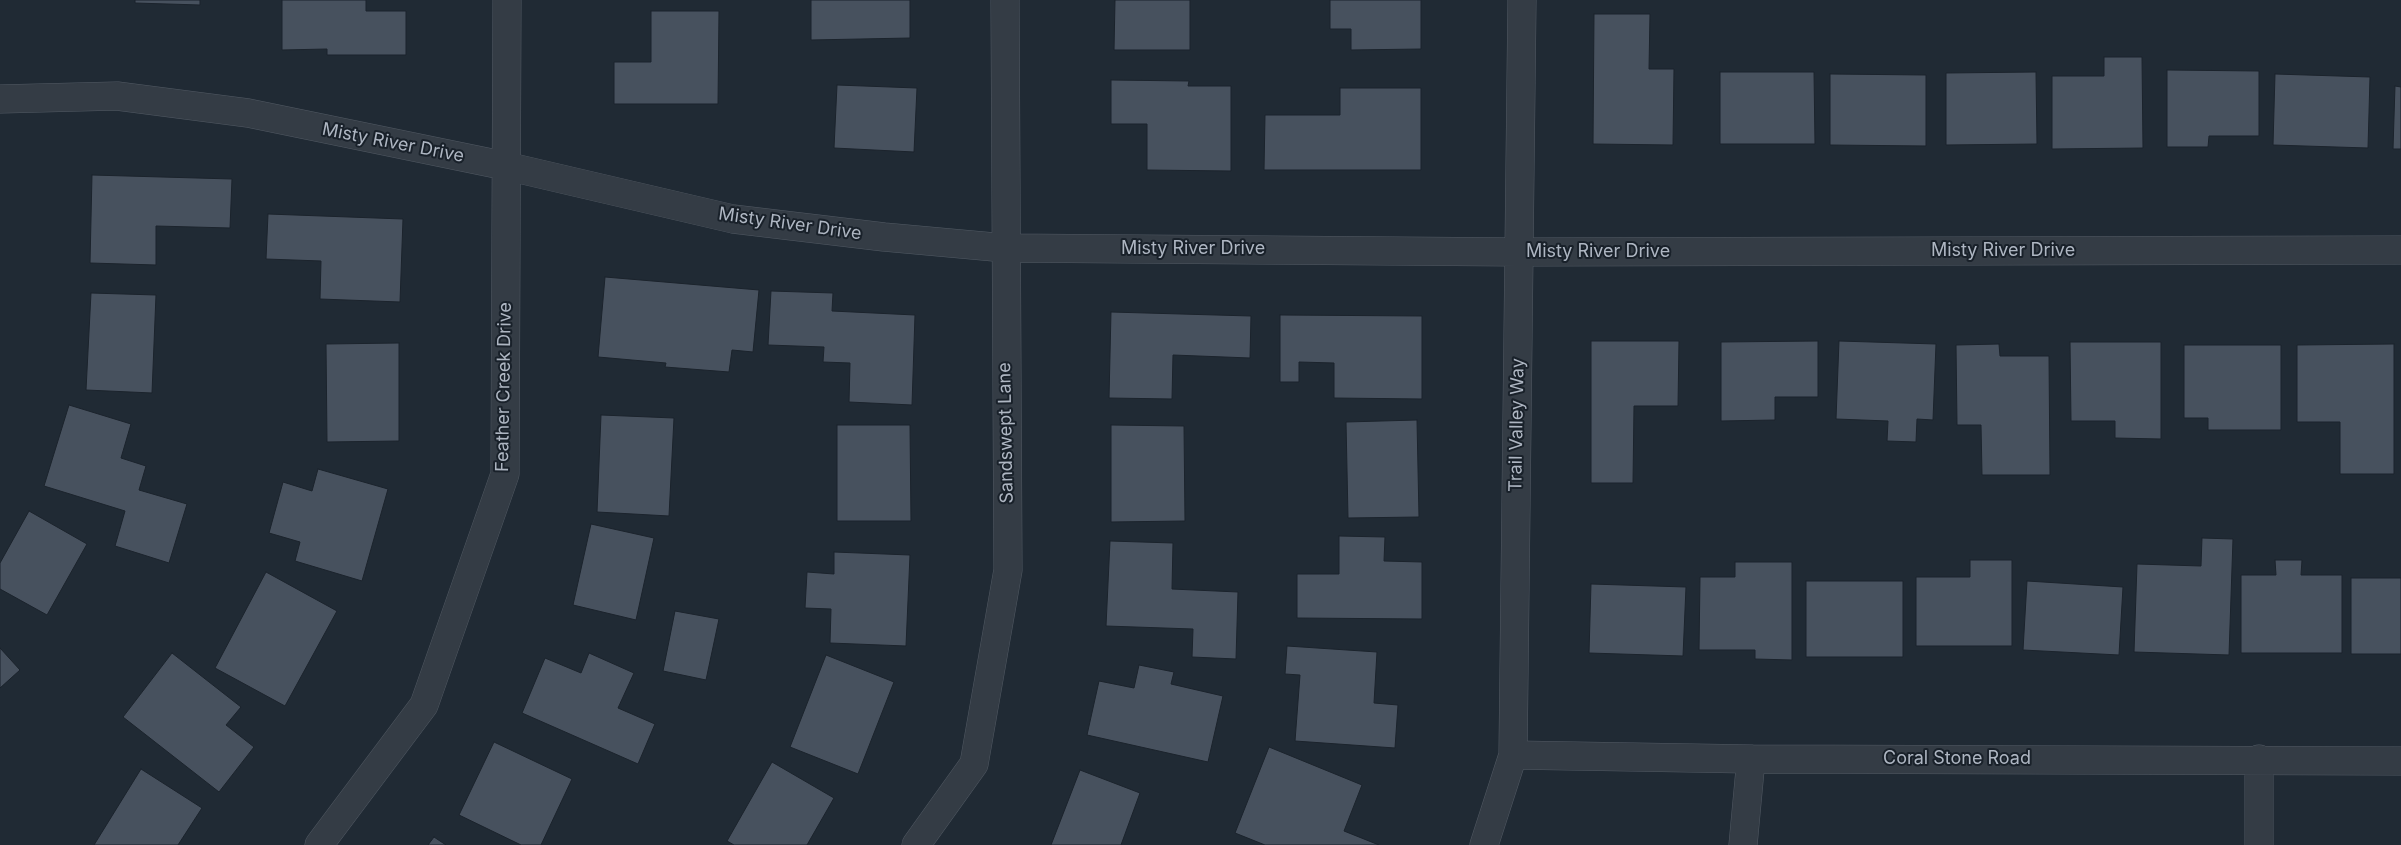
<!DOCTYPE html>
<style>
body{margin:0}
canvas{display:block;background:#202a34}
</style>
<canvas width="2401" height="845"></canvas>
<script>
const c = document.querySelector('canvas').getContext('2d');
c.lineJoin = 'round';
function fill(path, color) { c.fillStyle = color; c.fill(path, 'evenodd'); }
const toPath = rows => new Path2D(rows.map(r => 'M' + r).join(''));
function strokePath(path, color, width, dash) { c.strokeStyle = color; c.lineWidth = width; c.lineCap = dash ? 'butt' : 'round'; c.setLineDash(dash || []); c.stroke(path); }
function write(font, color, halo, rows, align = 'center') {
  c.font = font + ' Inter,sans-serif'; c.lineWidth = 4; c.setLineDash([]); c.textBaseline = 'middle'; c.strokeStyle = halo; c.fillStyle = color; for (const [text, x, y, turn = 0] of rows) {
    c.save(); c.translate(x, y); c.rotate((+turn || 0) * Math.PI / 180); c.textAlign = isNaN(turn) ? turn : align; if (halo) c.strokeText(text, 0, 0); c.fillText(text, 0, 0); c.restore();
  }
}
const building = toPath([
 [135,0,200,0,200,5,135,3,135,0],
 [282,0,366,0,366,11,406,11,406,55,327,55,327,49,282,50,282,0],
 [811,0,910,0,910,38,811,40,811,0],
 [1115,0,1190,0,1190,50,1114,50,1115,0],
 [1330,0,1421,0,1421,49,1351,50,1351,29,1330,29,1330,0],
 [651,11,719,11,718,104,614,104,614,62,651,62,651,11],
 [1594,14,1650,14,1649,69,1674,69,1673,145,1593,144,1594,14],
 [2104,57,2142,57,2143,148,2052,149,2052,76,2104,76,2104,57],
 [2167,70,2259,71,2259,136,2209,136,2208,147,2167,147,2167,70],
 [1720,72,1814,72,1815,144,1720,144,1720,72],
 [2036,72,2037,144,1946,145,1946,73,2036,72],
 [1830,74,1926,75,1926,146,1830,145,1830,74],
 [2275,74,2370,77,2368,148,2273,145,2275,74],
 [1111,80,1189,81,1188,86,1231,86,1231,171,1147,170,1147,124,1111,124,1111,80],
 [837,85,917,88,914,152,834,148,837,85],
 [2395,86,2401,87,2401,149,2393,149,2395,86],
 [1340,88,1421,88,1421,170,1264,170,1265,115,1340,115,1340,88],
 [92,175,232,179,230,228,156,226,156,265,90,263,92,175],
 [268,214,403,219,400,302,320,299,321,261,266,259,268,214],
 [605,277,759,290,753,352,732,350,729,372,665,367,666,363,598,357,605,277],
 [771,291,833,293,832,311,915,315,912,405,849,402,850,363,823,362,824,347,768,345,771,291],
 [91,293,156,295,152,393,86,390,91,293],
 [1111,312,1251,316,1250,358,1173,355,1172,399,1109,398,1111,312],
 [1280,315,1422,316,1422,399,1334,398,1334,363,1299,362,1299,382,1280,382,1280,315],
 [1591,341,1679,341,1678,406,1634,406,1633,483,1591,483,1591,341],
 [1818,341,1818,397,1775,397,1775,420,1721,421,1721,342,1818,341],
 [1839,341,1936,344,1933,420,1917,419,1916,442,1887,441,1888,421,1836,419,1839,341],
 [2070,342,2161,342,2161,439,2115,438,2115,421,2071,421,2070,342],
 [399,343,399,441,327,442,326,344,399,343],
 [1999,344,2000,356,2049,356,2050,475,1982,475,1981,425,1957,425,1956,345,1999,344],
 [2394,344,2394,474,2340,474,2340,422,2297,422,2297,345,2394,344],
 [2184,345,2281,345,2281,430,2208,430,2208,418,2184,418,2184,345],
 [69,405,131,424,121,458,146,466,139,490,187,504,169,563,115,546,125,511,44,486,69,405],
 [601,415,674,418,669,516,597,512,601,415],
 [1417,420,1419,517,1348,518,1346,422,1417,420],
 [837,425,910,425,911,521,837,521,837,425],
 [1111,425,1184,426,1185,521,1111,522,1111,425],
 [318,469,388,489,362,581,295,561,300,542,269,533,283,482,312,491,318,469],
 [29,511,87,544,47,615,0,589,0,563,29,511],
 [591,524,654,538,636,620,573,605,591,524],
 [1339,536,1385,537,1384,561,1422,562,1422,619,1297,618,1297,574,1339,574,1339,536],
 [2202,538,2233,539,2229,655,2134,652,2137,564,2201,566,2202,538],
 [1110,541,1173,543,1172,589,1238,592,1236,659,1192,657,1193,629,1106,626,1110,541],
 [834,552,910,555,906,646,830,643,831,609,805,608,807,572,834,574,834,552],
 [1970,560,2012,560,2012,646,1916,646,1916,577,1970,577,1970,560],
 [2275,560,2302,560,2301,575,2342,575,2342,653,2241,653,2241,575,2276,575,2275,560],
 [1735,562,1792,562,1792,660,1755,659,1755,650,1699,650,1700,577,1735,577,1735,562],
 [266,572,337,611,285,706,215,668,266,572],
 [2351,578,2401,578,2401,654,2351,654,2351,578],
 [1806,581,1903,581,1903,657,1806,657,1806,581],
 [2027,581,2123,587,2119,655,2023,650,2027,581],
 [1591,584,1686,587,1683,656,1589,653,1591,584],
 [675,611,719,619,706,680,663,671,675,611],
 [1287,646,1377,652,1374,703,1398,705,1395,748,1295,741,1300,675,1285,674,1287,646],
 [0,648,20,670,0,688,0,648],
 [172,653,241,707,226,725,254,747,219,792,123,717,172,653],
 [589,653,634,673,618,708,655,724,638,764,522,713,545,658,581,673,589,653],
 [826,655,894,682,858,774,790,747,826,655],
 [1139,665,1174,672,1171,684,1223,696,1208,762,1087,735,1099,681,1134,688,1139,665],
 [494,742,572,779,541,845,521,845,459,815,494,742],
 [1269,747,1362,785,1344,831,1379,845,1265,845,1235,833,1269,747],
 [772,762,834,798,807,845,734,845,727,841,772,762],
 [141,769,202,808,178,845,94,845,141,769],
 [1080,770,1140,793,1121,845,1051,845,1080,770],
 [434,837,446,845,428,845,434,837]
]);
fill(building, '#47515e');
strokePath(building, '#1b232c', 1);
const minor = toPath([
 [0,99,117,96,248,113,506,166,733,219,884,237,1005,248,1519,252,2401,250],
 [1513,755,1751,759,2401,761],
 [2259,759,2259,845],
 [319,845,424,705,505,474,507,0],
 [916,845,974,764,1008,570,1005,0],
 [1484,845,1513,755,1522,0],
 [1743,845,1751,759]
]);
strokePath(minor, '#515963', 29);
strokePath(minor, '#343c45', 28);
write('18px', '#aeb6c2', '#19212a', [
 ["Misty River Drive",393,143,11],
 ["Misty River Drive",790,224,8],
 ["Misty River Drive",1193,249],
 ["Misty River Drive",2003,251],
 ["Misty River Drive",1598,252],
 ["Feather Creek Drive",504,387,-89],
 ["Trail Valley Way",1517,425,-89],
 ["Sandswept Lane",1006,433,-91],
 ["Coral Stone Road",1957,759]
]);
</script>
